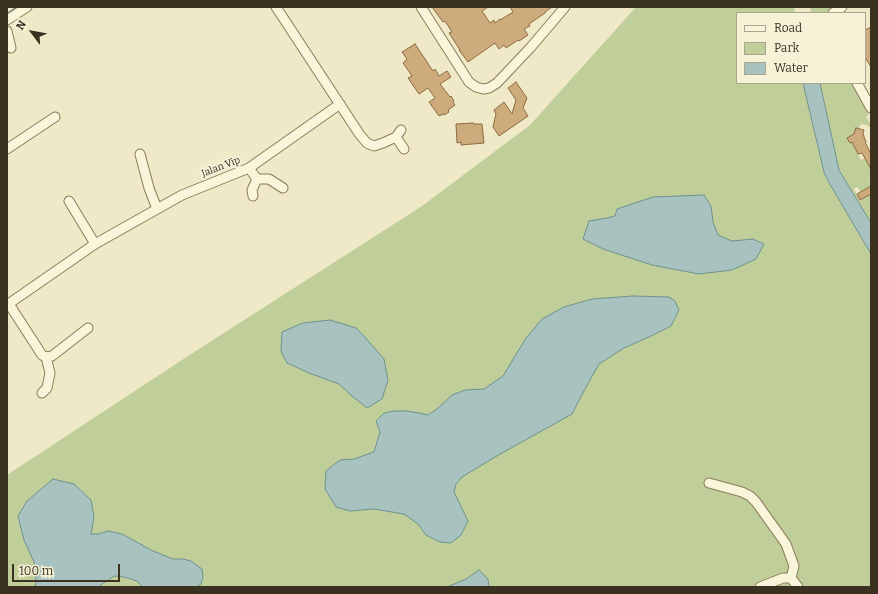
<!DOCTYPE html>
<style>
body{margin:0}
#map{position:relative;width:878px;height:594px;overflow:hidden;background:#efe9c7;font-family:Bitter,serif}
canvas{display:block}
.frame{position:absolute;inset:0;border:8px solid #3b3120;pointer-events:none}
.legend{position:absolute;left:736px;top:12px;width:130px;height:72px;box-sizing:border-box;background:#f6f2d7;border:1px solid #aba58e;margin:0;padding:5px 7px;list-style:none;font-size:12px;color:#3b3120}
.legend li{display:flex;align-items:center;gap:8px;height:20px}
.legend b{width:20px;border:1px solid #aba58e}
.north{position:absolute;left:12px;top:12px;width:40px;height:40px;-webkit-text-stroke:3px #f6f2d7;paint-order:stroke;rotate:302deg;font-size:11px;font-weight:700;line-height:16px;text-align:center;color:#3b3120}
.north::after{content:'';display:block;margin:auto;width:14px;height:18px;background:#3b3120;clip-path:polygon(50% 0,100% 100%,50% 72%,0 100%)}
.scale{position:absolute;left:12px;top:564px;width:108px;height:18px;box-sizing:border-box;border:2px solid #3b3120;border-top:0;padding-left:5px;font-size:12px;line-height:14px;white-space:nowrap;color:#3b3120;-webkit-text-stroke:3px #f6f2d7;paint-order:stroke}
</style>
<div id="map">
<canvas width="878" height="594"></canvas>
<div class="frame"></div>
<ul class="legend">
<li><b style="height:5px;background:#f9f5da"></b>Road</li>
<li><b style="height:11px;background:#c0ce9a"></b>Park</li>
<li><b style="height:11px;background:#a8c3bf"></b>Water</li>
</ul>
<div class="north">N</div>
<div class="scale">100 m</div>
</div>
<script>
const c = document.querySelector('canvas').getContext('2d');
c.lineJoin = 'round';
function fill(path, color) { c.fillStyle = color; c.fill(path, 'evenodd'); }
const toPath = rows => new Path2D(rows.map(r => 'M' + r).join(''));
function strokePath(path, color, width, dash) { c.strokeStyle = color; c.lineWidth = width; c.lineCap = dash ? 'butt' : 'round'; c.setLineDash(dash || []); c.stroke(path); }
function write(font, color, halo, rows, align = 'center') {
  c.font = font + ' Bitter,serif'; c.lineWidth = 4; c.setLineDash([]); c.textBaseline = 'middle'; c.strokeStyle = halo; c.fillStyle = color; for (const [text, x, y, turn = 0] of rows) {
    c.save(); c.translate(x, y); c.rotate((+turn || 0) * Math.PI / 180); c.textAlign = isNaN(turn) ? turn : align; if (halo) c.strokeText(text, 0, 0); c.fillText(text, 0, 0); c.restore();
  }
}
fill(toPath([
 [636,7,795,7,794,13,737,13,737,83,803,83,824,172,828,181,871,254,871,587,7,587,7,475,185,358,422,206,530,125],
 [811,7,831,7,831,8,827,13,810,13],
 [820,83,852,83,869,115,866,116,871,125,869,127,867,125,861,124,859,129,856,128,854,134,847,138,850,143,852,142,861,160,865,158,871,169,871,177,869,178,871,182,871,186,861,192,857,187,854,189,860,200,871,194,871,223,839,170]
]), '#c0ce9a');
const water = toPath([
 [803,83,820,83,839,170,871,223,871,254,828,181,824,172,803,83],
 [704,195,711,206,713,222,718,235,732,241,753,239,764,244,756,259,732,270,699,274,652,265,603,249,583,239,589,221,607,218,615,216,617,209,653,197,704,195],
 [633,296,669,297,675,301,679,310,671,326,649,337,624,348,599,364,586,387,572,414,495,457,462,477,456,484,454,492,468,521,461,535,451,543,440,542,426,535,418,524,404,514,374,509,350,511,336,507,325,489,326,471,340,460,354,459,374,452,380,432,376,421,384,413,394,411,406,411,419,413,428,415,437,409,452,395,465,390,484,389,503,376,526,338,542,319,564,307,592,299,633,296],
 [330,320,356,328,363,335,384,359,388,380,382,399,367,408,352,396,339,384,309,373,287,363,281,351,282,332,303,323,330,320],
 [53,479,74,484,91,500,94,517,91,534,99,534,108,531,122,534,153,551,173,559,183,559,191,561,202,569,203,577,201,584,196,587,143,587,137,581,124,577,114,576,98,587,35,587,36,582,34,562,24,540,18,516,27,501,53,479],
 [479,570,488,579,489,587,447,587,466,579,479,570]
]);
fill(water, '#a8c3bf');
strokePath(water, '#6e928e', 1);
strokePath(toPath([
 [7,14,17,7]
]), '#6e928e', 2);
const building = toPath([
 [432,7,488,7,482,11,490,23,494,20,495,23,500,19,500,20,513,12,510,7,552,7,545,12,545,13,529,24,530,26,524,29,528,35,519,41,518,40,506,48,504,45,499,49,495,43,468,62,459,50,460,50,449,33,452,32,445,21,443,22,432,7],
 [871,27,871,67,865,57,865,30,871,27],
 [415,44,433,71,435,69,439,76,447,71,451,77,440,84,450,97,451,96,454,101,453,102,455,105,448,110,449,112,444,115,443,114,439,116,429,102,435,98,428,88,419,94,408,78,412,76,403,63,407,59,402,52,415,44],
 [516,82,527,98,523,108,528,116,499,136,493,127,496,114,494,110,504,102,512,114,516,100,508,88,516,82],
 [473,123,474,124,482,124,484,143,461,145,461,142,457,143,456,124,473,123],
 [856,128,864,130,863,134,866,142,865,142,871,154,871,169,862,153,858,154,852,142,850,143,847,138,854,134,856,128],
 [871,186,871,194,860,200,857,194,871,186]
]);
fill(building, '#ceab7c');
strokePath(building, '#8b6a41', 1);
const minor = toPath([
 [276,7,360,135,367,143,374,146,383,143,396,137,401,130],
 [421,7,469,82,476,87,483,89,489,88,497,83,531,47,565,7],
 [833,13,842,7],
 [7,20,27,7],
 [7,31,11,48],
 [857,83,871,108],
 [396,137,404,149],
 [7,149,55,117],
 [140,154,149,188,157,209],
 [249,168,257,179,252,190,253,196],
 [257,179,269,179,283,188],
 [69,201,95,244],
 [9,304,42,355,46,357,52,356,88,328],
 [7,305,95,244,182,195,249,168,340,104],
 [42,393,47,388,50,373,46,357],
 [709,483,742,492,750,496,756,502,786,544,794,566,791,578],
 [760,587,783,578,791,578,798,587]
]);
strokePath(minor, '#8b7c5c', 11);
strokePath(minor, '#f9f5da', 9);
write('10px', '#3b3120', '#f6f2d7', [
 ["Jalan Vip",221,167,-21]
]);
</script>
